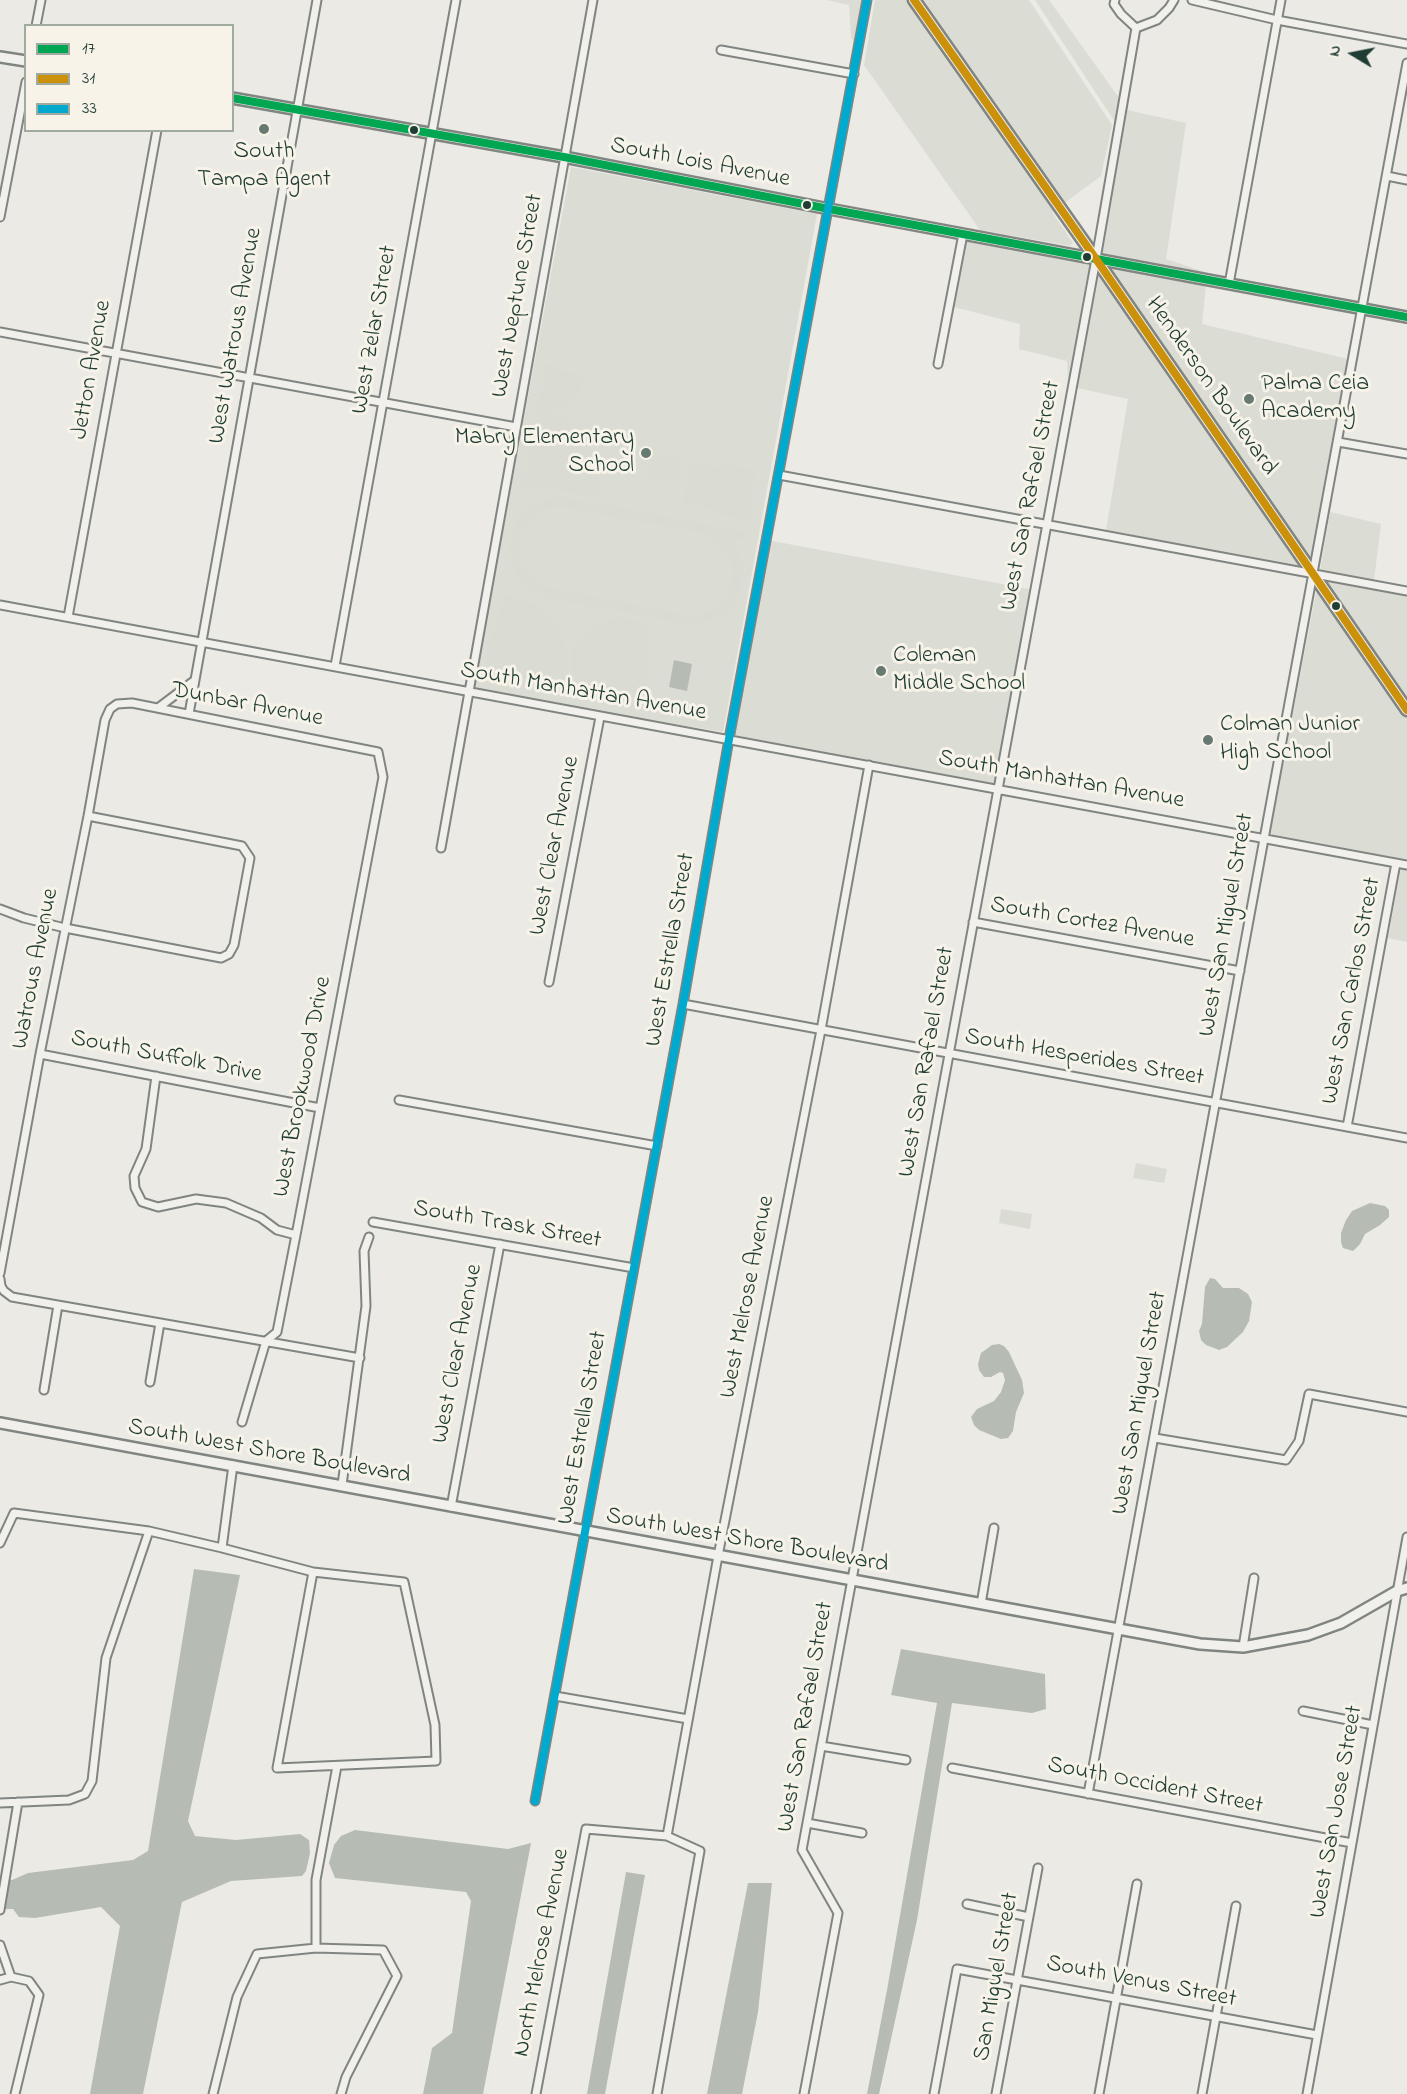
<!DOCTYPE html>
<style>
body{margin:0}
#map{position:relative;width:1407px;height:2094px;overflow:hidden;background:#ebeae4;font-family:"Indie Flower",sans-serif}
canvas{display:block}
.legend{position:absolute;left:24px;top:24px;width:210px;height:108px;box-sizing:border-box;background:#f7f3e8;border:2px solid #a1aaa0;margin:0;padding:8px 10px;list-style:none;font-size:18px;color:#1f3d34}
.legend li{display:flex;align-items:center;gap:12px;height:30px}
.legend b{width:30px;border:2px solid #a1aaa0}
.north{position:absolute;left:1323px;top:24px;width:60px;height:60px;-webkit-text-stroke:4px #f7f3e8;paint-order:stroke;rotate:280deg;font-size:16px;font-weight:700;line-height:24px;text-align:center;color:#1f3d34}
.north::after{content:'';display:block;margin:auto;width:21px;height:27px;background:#1f3d34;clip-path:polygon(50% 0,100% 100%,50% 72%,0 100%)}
</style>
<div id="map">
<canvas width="1407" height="2094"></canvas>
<ul class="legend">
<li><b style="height:8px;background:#00a651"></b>17</li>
<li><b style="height:8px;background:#cc910a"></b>31</li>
<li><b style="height:8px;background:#00a9ce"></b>33</li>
</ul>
<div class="north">N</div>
</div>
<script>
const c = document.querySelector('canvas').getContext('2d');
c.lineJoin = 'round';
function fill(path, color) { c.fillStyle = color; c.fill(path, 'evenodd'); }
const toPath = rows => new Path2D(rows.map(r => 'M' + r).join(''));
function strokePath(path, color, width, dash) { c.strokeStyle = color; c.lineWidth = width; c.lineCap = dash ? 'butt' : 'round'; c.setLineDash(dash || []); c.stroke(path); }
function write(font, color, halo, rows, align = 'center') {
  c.font = font + ' "Indie Flower",sans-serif'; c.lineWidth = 6; c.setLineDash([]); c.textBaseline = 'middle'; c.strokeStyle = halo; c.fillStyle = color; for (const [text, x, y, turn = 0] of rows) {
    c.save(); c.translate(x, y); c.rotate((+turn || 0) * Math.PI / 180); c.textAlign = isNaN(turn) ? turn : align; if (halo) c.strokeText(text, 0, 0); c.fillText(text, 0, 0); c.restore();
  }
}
fill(toPath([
 [827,0,862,0,854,43,851,37,849,5],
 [875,0,1029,0,1112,125,1101,176,1052,212,1073,243,1070,246,980,230,864,65],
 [1035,0,1049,0,1119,98,1115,122],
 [1127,110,1186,123,1166,259,1208,273,1208,275,1102,256],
 [571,167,817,214,723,732,473,691],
 [967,239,1090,263,1068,382,1067,361,1019,349,1020,324,954,307],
 [1107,266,1206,284,1202,324,1348,359,1311,561],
 [1099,272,1303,568,1106,530,1128,399,1077,388],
 [1330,512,1381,524,1374,580,1320,571],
 [767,540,1034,590,997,789,729,739],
 [1324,581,1407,596,1407,701],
 [1317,587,1407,718,1407,861,1270,834],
 [1401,869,1407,870,1407,942,1388,938]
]), '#dbdcd3');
fill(toPath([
 [547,364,553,366,558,371,584,375,578,393,560,407,549,409,538,406,544,380,541,374,543,366],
 [538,409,553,413,569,421,587,439,598,464,600,474,597,497,536,485,525,487,520,477,526,470],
 [654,454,680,459,677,483,649,478,652,456],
 [690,463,722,469,715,509,683,503],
 [724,465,756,471,748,519,715,513],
 [562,497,744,532,742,540,728,538,737,550,742,568,740,587,735,600,725,612,716,618,698,623,687,624,549,598,535,592,521,580,514,568,509,550,512,532,522,514,532,506,542,501],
 [557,506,702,533,713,537,724,548,732,563,732,582,728,595,712,610,703,615,692,616,551,589,541,586,531,578,523,567,519,556,519,542,522,531,532,518,541,511],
 [505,594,535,604,551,618,561,636,567,654,567,681,494,675,485,659],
 [618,618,647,623,645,689,635,697,576,687,571,680,571,652,578,642,595,627],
 [1136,1163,1167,1169,1164,1183,1133,1178],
 [1001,1209,1032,1214,1030,1229,999,1223]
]), '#dadbd2');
fill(toPath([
 [674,660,692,664,687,691,669,687],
 [1370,1203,1385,1206,1389,1210,1389,1217,1380,1225,1365,1234,1360,1244,1353,1251,1343,1248,1341,1242,1341,1233,1346,1220,1352,1211],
 [1210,1278,1215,1279,1223,1288,1239,1288,1248,1294,1252,1302,1249,1321,1243,1332,1227,1347,1219,1350,1206,1345,1201,1340,1199,1331,1202,1324,1205,1287],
 [999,1344,1004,1346,1009,1352,1022,1380,1024,1393,1016,1412,1013,1431,1008,1438,1001,1439,979,1430,974,1425,971,1417,977,1409,994,1401,1001,1392,1005,1380,1003,1373,1000,1372,991,1377,984,1377,979,1370,978,1364,981,1353,992,1345],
 [194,1569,240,1575,188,1821,195,1836,236,1840,300,1834,309,1840,310,1853,306,1871,302,1876,231,1881,182,1902,143,2094,90,2094,120,1926,101,1907,35,1918,19,1917,13,1909,0,1909,0,1879,12,1880,28,1873,133,1860,148,1851],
 [901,1649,1045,1674,1046,1709,1032,1713,952,1703,917,1920,879,2094,867,2094,887,1990,937,1703,891,1695],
 [355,1830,508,1849,531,1843,483,2094,423,2094,432,2048,452,2033,471,1901,466,1892,335,1878,329,1863,334,1845,341,1836],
 [626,1872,645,1875,605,2094,587,2094],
 [748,1883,772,1883,758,2012,742,2094,707,2094]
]), '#b6bcb4');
const minor = toPath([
 [1115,0,1114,4,1121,14,1136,28],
 [1192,0,1277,20,1407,44],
 [36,26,41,0],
 [1136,28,1157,20,1169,8,1174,0],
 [721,50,854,74],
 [1387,176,1407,180],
 [0,217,26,82],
 [1229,284,1281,0],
 [0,332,516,427],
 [938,364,963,234],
 [1338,442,1407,454],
 [779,475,1407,591],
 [0,605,1407,865],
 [68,617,157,130],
 [335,666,456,0],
 [158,708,195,680,317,0],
 [189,714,195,680],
 [441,848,593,0],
 [0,909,24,918,65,928,221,958,229,954,234,945,250,858,242,846,88,816],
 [973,922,1240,971],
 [549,982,600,717],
 [683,1004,1407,1138],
 [40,1054,320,1108],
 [156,1076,146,1149,134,1176,135,1188,142,1202,158,1207,196,1199,226,1203,261,1218,277,1230,296,1235],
 [399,1100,657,1146],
 [1347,1127,1396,863],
 [373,1222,634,1268],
 [0,1273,40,1054,88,816,105,720,110,709,117,704,132,703,378,752,383,777,296,1235,277,1332,266,1341,242,1422],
 [0,1279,1,1286,4,1291,12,1297,360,1358],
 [150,1382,160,1323],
 [44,1390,58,1305],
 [1155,1438,1286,1460,1299,1441,1309,1394,1407,1412],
 [342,1485,366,1306,364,1251,369,1237],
 [451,1507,500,1244],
 [0,1543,14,1513,149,1531,222,1548,313,1572,404,1582,435,1725,436,1761,277,1768,313,1572],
 [222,1548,233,1465],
 [981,1604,994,1528],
 [1243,1647,1254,1578],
 [555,1696,688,1719],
 [1303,1711,1373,1725],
 [821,1746,906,1760],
 [952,1768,1352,1843],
 [1088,1794,1407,63],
 [535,1801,683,1004,729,739,867,0],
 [0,1803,69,1800,85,1794,92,1781,106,1658,149,1531],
 [807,1823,862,1833],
 [667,1836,718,1556,821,1030,869,765],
 [967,1904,1029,1917],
 [0,1910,18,1802],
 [0,1945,11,1977],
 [316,1948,316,1880,337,1766],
 [0,1980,11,1977,29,1981,39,1995,15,2094],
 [213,2094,237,1997,257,1954,316,1948,383,1950,397,1976,346,2077,341,2094],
 [536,2094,586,1829,667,1836,700,1851,657,2094],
 [804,2094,838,1913,802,1850,1096,259,1136,28],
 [934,2094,957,1969,1317,2035],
 [996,2094,1038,1868],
 [1099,2094,1137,1884],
 [1202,2094,1236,1906],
 [1307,2094,1407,1537]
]);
const tertiary = toPath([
 [0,57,26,61],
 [232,98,564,157,829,209,1407,317],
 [0,1423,1200,1644,1243,1647,1308,1635,1341,1623,1397,1591,1407,1588]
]);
const secondary = toPath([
 [914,0,1096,259,1407,710]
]);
strokePath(minor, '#808581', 11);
strokePath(tertiary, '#808581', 14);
strokePath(secondary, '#808581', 15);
strokePath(minor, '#f1f0ec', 7);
strokePath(tertiary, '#f1f0ec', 9);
strokePath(secondary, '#f1f0ec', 10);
strokePath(toPath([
 [232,98,564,157,829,209,1407,317]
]), '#00a651', 8);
strokePath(toPath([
 [914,0,1096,259,1407,710]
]), '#cc910a', 8);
strokePath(toPath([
 [535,1801,683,1004,729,739,867,0]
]), '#00a9ce', 8);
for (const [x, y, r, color] of [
 [264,129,6,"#667a72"],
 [414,130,5,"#1f3d34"],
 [807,205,5,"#1f3d34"],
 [1087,257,5,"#1f3d34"],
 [1249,399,6,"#667a72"],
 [646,453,6,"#667a72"],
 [1336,606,5,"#1f3d34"],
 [881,671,6,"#667a72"],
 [1208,740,6,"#667a72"]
]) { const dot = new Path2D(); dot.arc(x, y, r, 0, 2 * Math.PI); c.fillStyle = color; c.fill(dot); strokePath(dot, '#f7f3e8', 2); }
write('24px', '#1f3d34', '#f7f3e8', [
 ["South",264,153,"center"],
 ["Tampa Agent",264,181,"center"],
 ["Palma Ceia",1261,385],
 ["Academy",1261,413],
 ["Mabry Elementary",634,439,"right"],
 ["School",634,467,"right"],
 ["Coleman",893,657],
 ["Middle School",893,685],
 ["Colman Junior",1220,726],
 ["High School",1220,754]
], 'left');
write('24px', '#1f3d34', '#f7f3e8', [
 ["South Lois Avenue",700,164,11],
 ["West Neptune Street",519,296,-80],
 ["West Zelar Street",376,330,-80],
 ["West Watrous Avenue",237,336,-80],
 ["Jetton Avenue",93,370,-80],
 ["Henderson Boulevard",1210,387,55],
 ["West San Rafael Street",1032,496,-79],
 ["South Manhattan Avenue",583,693,10],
 ["Dunbar Avenue",247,706,11],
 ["South Manhattan Avenue",1061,781,10],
 ["West Clear Avenue",556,846,-79],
 ["South Cortez Avenue",1092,924,10],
 ["West San Miguel Street",1228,925,-80],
 ["West Estrella Street",672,950,-80],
 ["Watrous Avenue",37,969,-79],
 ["West San Carlos Street",1353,991,-79],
 ["South Suffolk Drive",166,1058,11],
 ["South Hesperides Street",1084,1059,10],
 ["West San Rafael Street",928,1062,-80],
 ["West Brookwood Drive",304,1087,-79],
 ["South Trask Street",507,1226,10],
 ["West Melrose Avenue",749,1297,-79],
 ["West Clear Avenue",459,1354,-79],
 ["West San Miguel Street",1141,1403,-80],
 ["West Estrella Street",584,1428,-80],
 ["South West Shore Boulevard",269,1453,10],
 ["South West Shore Boulevard",747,1542,10],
 ["West San Rafael Street",807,1717,-80],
 ["South Occident Street",1155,1787,11],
 ["West San Jose Street",1338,1812,-80],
 ["North Melrose Avenue",543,1953,-79],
 ["San Miguel Street",998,1977,-80],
 ["South Venus Street",1141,1983,11]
]);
</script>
